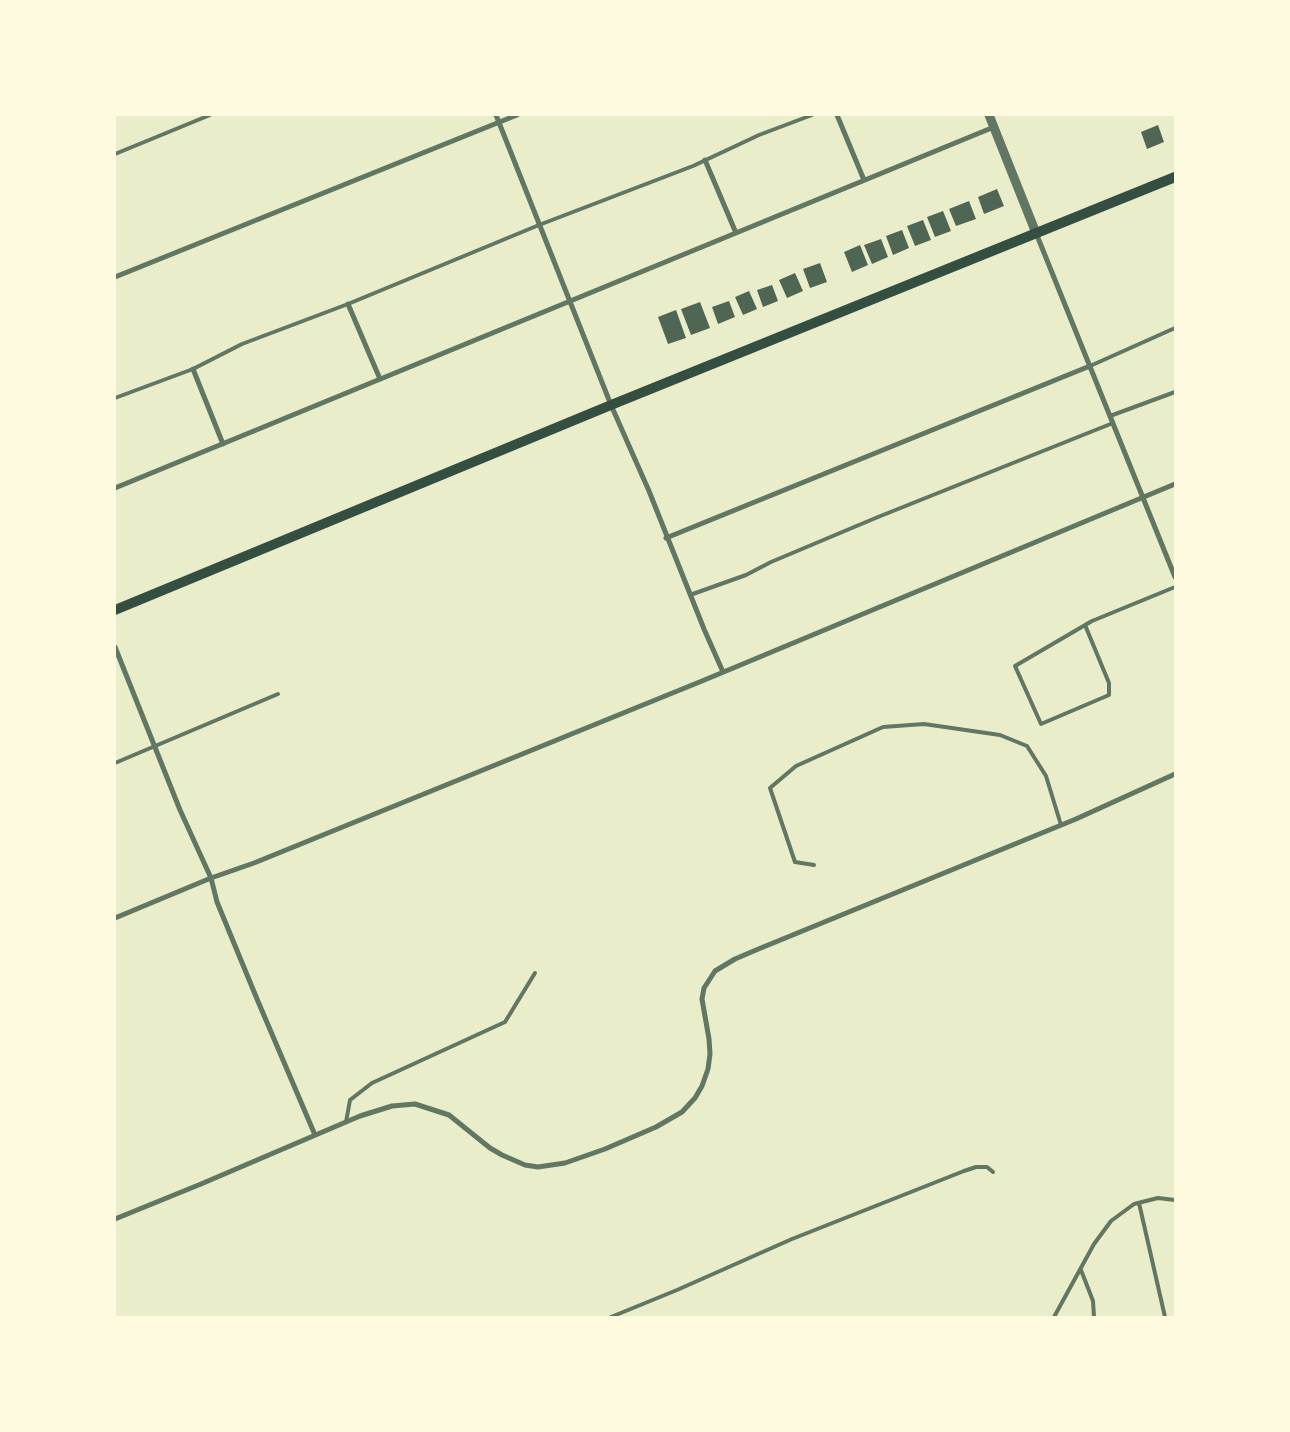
<!DOCTYPE html>
<style>
body{margin:0}
#map{position:relative;width:1290px;height:1432px;overflow:hidden;background:#e9edc9;font-family:Poppins,sans-serif}
canvas{display:block}
.frame{position:absolute;inset:0;border:116px solid #fefae0;pointer-events:none}
</style>
<div id="map">
<canvas width="1290" height="1432"></canvas>
<div class="frame"></div>
</div>
<script>
const c = document.querySelector('canvas').getContext('2d');
c.lineJoin = 'round';
function fill(path, color) { c.fillStyle = color; c.fill(path, 'evenodd'); }
const toPath = rows => new Path2D(rows.map(r => 'M' + r).join(''));
function strokePath(path, color, width, dash) { c.strokeStyle = color; c.lineWidth = width; c.lineCap = dash ? 'butt' : 'round'; c.setLineDash(dash || []); c.stroke(path); }
fill(toPath([
 [1158,125,1164,142,1147,149,1141,132],
 [997,189,1004,206,984,214,978,197],
 [969,201,976,219,956,226,949,209],
 [943,211,951,231,935,237,927,217],
 [923,220,931,240,915,246,907,226],
 [902,230,909,248,893,255,886,236],
 [881,239,888,257,872,264,864,245],
 [860,245,868,265,852,272,844,252],
 [820,263,827,282,810,288,803,269],
 [795,273,803,291,787,298,779,280],
 [772,285,778,301,763,307,757,290],
 [749,291,757,309,743,315,735,297],
 [729,301,735,317,718,324,712,307],
 [700,302,710,328,691,335,681,309],
 [676,310,686,338,668,344,658,317]
]), '#4f6655');
strokePath(toPath([
 [115,154,210,115],
 [1090,366,1175,328],
 [115,398,193,369,242,344,348,304,539,225,693,166,759,135,812,115],
 [1110,416,1175,392],
 [690,595,746,575,771,562,878,517,1113,423],
 [1085,625,1109,683,1109,695,1041,724,1015,666,1092,621,1175,587],
 [115,763,278,694],
 [814,865,795,862,770,788,796,766,883,727,924,724,1000,735,1027,746,1046,776,1061,825],
 [346,1122,350,1100,372,1083,505,1022,535,973],
 [1139,1203,1165,1317],
 [1081,1270,1093,1301,1094,1317],
 [611,1317,677,1290,792,1239,964,1171,976,1167,987,1167,993,1172],
 [1054,1317,1094,1244,1111,1221,1134,1204,1158,1198,1175,1200]
]), '#617663', 4);
strokePath(toPath([
 [496,115,611,405,649,491,704,629,723,672],
 [837,115,864,180],
 [705,160,736,233],
 [1036,233,1175,577],
 [115,277,517,115],
 [348,304,380,379],
 [193,369,223,444],
 [115,488,994,127],
 [666,538,1090,366],
 [115,647,180,810,211,878,217,902,257,999,315,1135],
 [115,918,211,878,254,863,702,681,1175,484],
 [115,1219,201,1184,360,1116,392,1106,415,1104,449,1115,490,1148,502,1155,525,1165,538,1167,565,1163,605,1149,656,1127,682,1112,695,1098,702,1086,708,1069,710,1054,709,1039,702,999,704,988,715,971,735,959,756,950,1076,819,1175,774]
]), '#617663', 5);
strokePath(toPath([
 [989,115,1036,233]
]), '#617663', 9);
strokePath(toPath([
 [115,610,611,405,1175,177]
]), '#344e41', 10);
</script>
